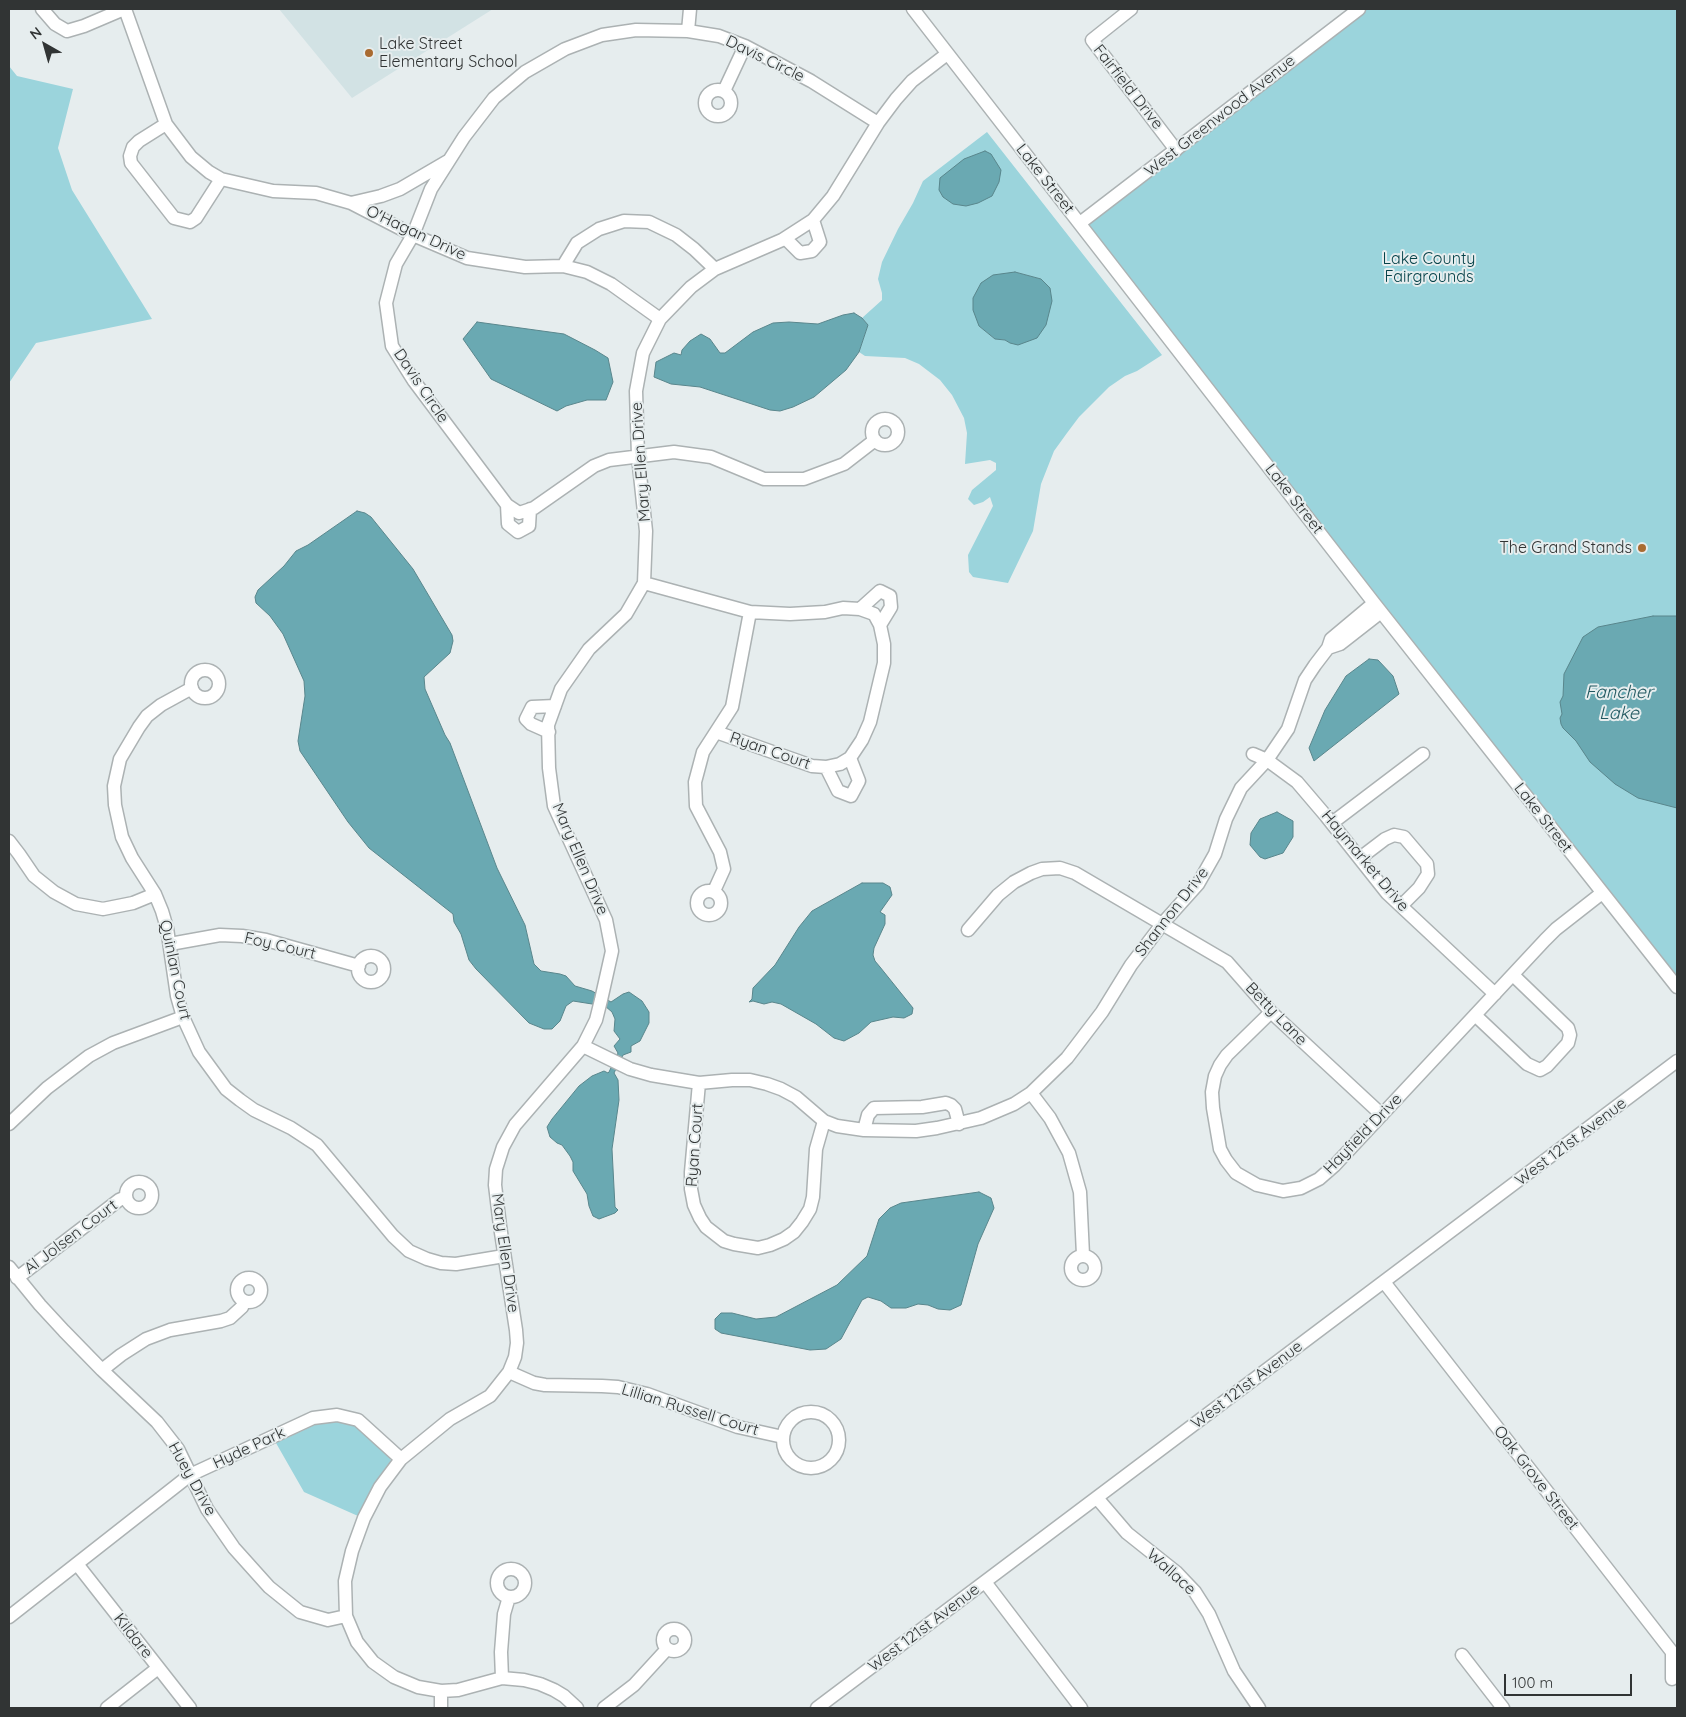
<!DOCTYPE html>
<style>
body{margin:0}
#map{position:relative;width:1686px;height:1717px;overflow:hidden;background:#e6edee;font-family:Quicksand,sans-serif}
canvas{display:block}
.frame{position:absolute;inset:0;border:10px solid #313434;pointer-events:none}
.north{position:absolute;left:20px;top:20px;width:50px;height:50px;-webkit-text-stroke:4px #e6edee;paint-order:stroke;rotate:322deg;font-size:14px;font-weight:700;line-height:20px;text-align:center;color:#313434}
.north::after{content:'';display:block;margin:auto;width:18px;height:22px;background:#313434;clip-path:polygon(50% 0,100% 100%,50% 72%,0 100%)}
.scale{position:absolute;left:1504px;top:1674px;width:128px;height:22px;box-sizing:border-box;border:2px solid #313434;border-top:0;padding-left:6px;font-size:15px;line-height:18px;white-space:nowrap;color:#313434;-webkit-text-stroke:4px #e6edee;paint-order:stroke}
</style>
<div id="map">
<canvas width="1686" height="1717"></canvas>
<div class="frame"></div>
<div class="north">N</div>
<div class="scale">100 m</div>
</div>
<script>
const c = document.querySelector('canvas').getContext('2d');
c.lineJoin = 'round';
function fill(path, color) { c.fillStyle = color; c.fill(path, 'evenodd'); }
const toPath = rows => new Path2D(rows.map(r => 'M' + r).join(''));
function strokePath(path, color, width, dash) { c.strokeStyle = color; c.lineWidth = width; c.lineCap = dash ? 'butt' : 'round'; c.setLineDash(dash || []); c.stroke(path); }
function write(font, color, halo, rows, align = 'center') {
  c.font = font + ' Quicksand,sans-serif'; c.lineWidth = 4; c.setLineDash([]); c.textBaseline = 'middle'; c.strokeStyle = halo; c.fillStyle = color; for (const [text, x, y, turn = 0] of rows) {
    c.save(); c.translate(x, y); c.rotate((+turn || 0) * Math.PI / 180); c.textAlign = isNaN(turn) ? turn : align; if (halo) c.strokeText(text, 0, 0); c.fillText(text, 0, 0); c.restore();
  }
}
fill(toPath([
 [279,9,493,9,352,98]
]), '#d2e2e4');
fill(toPath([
 [1357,9,1677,9,1677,987,1079,224],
 [9,66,17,76,73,89,58,148,72,190,152,319,36,343,9,383],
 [987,132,1162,355,1137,371,1125,376,1109,387,1079,417,1067,433,1054,451,1041,484,1033,531,1008,583,973,577,969,572,968,555,993,506,990,497,983,502,974,505,968,499,972,490,996,470,996,463,990,460,965,464,967,433,964,418,952,395,940,380,919,364,905,358,865,356,859,352,868,325,862,318,882,300,882,293,878,279,882,262,898,229,913,203,923,181],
 [1015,272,1041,279,1010,343,1005,340,995,339,979,326],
 [336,1420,350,1423,357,1427,389,1456,391,1461,358,1516,304,1492,276,1443,321,1422]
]), '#9bd4dc');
const water = toPath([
 [985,151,991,154,1001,170,999,182,992,196,978,203,966,206,953,204,943,197,939,190,940,178,964,159,985,151],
 [1015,272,1041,279,1050,288,1052,301,1046,325,1037,338,1018,345,1010,343,1005,340,995,339,979,326,973,310,973,298,981,283,993,275,1015,272],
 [854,313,862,318,868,325,859,352,846,370,814,397,793,407,780,411,770,410,700,387,671,384,654,377,656,362,674,353,681,355,682,350,690,341,701,334,710,339,720,353,725,353,753,332,773,323,789,322,818,324,843,315,854,313],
 [477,322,564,334,595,350,608,358,613,382,606,400,587,400,566,406,557,411,491,379,463,339,477,322],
 [357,511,365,513,371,517,413,569,452,635,453,641,450,653,424,677,425,689,445,735,450,743,497,868,525,925,534,964,541,971,560,974,566,976,575,986,592,991,611,1002,623,994,629,992,642,1001,649,1012,649,1023,640,1041,631,1046,631,1052,623,1055,614,1073,618,1080,619,1100,612,1149,615,1207,618,1210,615,1213,599,1219,593,1216,589,1206,587,1194,573,1171,573,1162,570,1156,562,1145,557,1143,550,1137,547,1127,552,1119,579,1086,592,1076,604,1071,608,1073,609,1072,618,1053,614,1046,620,1039,614,1031,615,1019,612,1012,605,1006,573,1001,566,1006,560,1021,552,1029,544,1029,529,1023,476,969,469,960,461,934,454,922,453,914,369,848,348,822,300,751,298,741,305,696,304,681,283,634,270,616,256,603,255,597,258,590,284,566,296,551,308,545,357,511],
 [1653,616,1677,616,1677,808,1638,798,1615,784,1590,762,1576,741,1563,728,1561,724,1560,718,1562,714,1560,702,1563,696,1564,674,1583,637,1598,627,1653,616],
 [1369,659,1378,660,1393,676,1399,694,1314,761,1309,748,1325,710,1346,676,1369,659],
 [1277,812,1293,821,1293,837,1283,853,1265,859,1260,857,1250,845,1251,833,1260,819,1277,812],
 [862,883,883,883,890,887,892,895,880,912,885,915,885,924,874,948,873,955,875,961,880,967,913,1008,912,1014,904,1018,893,1017,871,1022,859,1033,844,1041,834,1038,816,1024,781,1004,772,1002,764,1004,753,1001,749,1002,752,999,753,988,775,965,799,927,812,911,862,883],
 [979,1192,991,1198,994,1208,978,1244,961,1305,950,1310,938,1309,928,1305,918,1304,906,1308,891,1308,881,1301,868,1297,862,1300,841,1339,826,1349,810,1350,721,1333,715,1329,715,1319,721,1313,732,1313,756,1319,776,1317,837,1285,867,1256,879,1219,890,1208,901,1203,979,1192]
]);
fill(water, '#6aa9b2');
strokePath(water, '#59868c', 1);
const minor = toPath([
 [42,9,55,24,67,31,84,26,124,9],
 [125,9,166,124,191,157,209,172,221,179,273,191,316,193,351,203,413,235,467,258,525,267,563,266,587,272,611,284,660,319],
 [913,9,1374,603,1677,987],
 [1131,9,1092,40,1176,150],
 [688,31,690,9],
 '705 103a13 13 0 1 1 26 0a13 13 0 1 1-26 0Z',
 [724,91,745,46],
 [166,124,139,141,133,147,130,156,131,163,174,218,190,222,196,218,221,179],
 [351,203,381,196,400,189,448,161],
 [1080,223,1359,9],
 [785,238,800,253,812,251,820,242,813,220],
 [563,266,577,243,599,229,624,221,649,222,676,235,694,249,715,269],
 '872 432a13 13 0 1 1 26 0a13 13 0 1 1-26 0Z',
 [875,440,844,464,804,479,764,479,711,457,674,452,609,460,594,466,534,508,519,513,507,505,414,381,392,346,386,303,396,264,413,235,431,189,464,137,494,98,525,72,565,49,602,35,636,30,688,31,719,36,745,46,811,81,878,123],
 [507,505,508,524,518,532,529,526,530,509],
 [644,583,750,612,790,614,825,612,843,608,860,609,874,614,880,625,884,644,884,663,870,722,862,740,850,758,840,764,826,767,812,766,716,732],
 [860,609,880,591,890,596,891,607,880,625],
 [1328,648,1340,644,1381,612],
 '191 684a14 14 0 1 1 28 0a14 14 0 1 1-28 0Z',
 [192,688,161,705,147,716,139,727,120,759,114,786,115,805,122,837,132,858,155,894,162,911,167,928,177,996,183,1017,199,1052,226,1089,240,1100,254,1110,291,1128,317,1145,393,1236,409,1251,427,1259,441,1263,456,1264,504,1256],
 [549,732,531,724,526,719,532,707,555,706],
 [1253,754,1267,760,1297,782,1326,816,1387,893,1495,994],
 [826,767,838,791,851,796,859,781,850,758],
 [1332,823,1423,754],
 [9,841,19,854,34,876,54,892,76,904,103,909,133,903,155,894],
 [1360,858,1385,839,1394,835,1404,837,1427,864,1428,874,1419,888,1401,906],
 '697 903a12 12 0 1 1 24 0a12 12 0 1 1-24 0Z',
 [714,891,724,869,720,852,696,806,695,782,703,752,732,707,750,612],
 [968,930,998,895,1014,882,1031,873,1042,869,1060,868,1075,873,1227,962,1271,1012,1382,1115],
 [170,944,220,935,242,936,266,940,359,966],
 '358 969a13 13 0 1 1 26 0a13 13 0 1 1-26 0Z',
 [1271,1012,1227,1055,1220,1065,1215,1076,1212,1092,1213,1108,1220,1149,1226,1160,1236,1173,1257,1185,1283,1191,1301,1188,1319,1179,1335,1165,1545,940,1556,929,1602,893],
 [1475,1015,1527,1064,1540,1070,1547,1066,1568,1043,1570,1035,1568,1028,1513,975],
 [583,1046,630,1069,651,1075,699,1083,732,1080,750,1080,767,1084,781,1089,796,1097,824,1121,837,1126,864,1130,916,1131,937,1128,981,1118,1014,1104,1031,1093,1067,1058,1102,1012,1131,965,1163,923,1198,884,1215,854,1226,819,1241,788,1267,760,1288,729,1305,680,1315,665,1328,648,1331,639,1374,603],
 [699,1083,691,1172,691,1189,694,1205,700,1218,706,1227,724,1241,734,1244,758,1248,770,1245,784,1239,794,1232,802,1222,810,1209,813,1197,816,1149,824,1121],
 [1031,1093,1050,1118,1069,1153,1080,1192,1083,1255],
 [9,1124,47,1088,89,1056,113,1043,183,1017],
 [864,1130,868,1115,874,1108,922,1107,946,1103,951,1105,955,1109,959,1124],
 '126 1195a13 13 0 1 1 26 0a13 13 0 1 1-26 0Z',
 '1071 1268a12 12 0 1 1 24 0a12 12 0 1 1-24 0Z',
 [9,1267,40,1305,64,1331,102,1370,157,1422,178,1449,207,1509,234,1548,269,1587,300,1612,328,1620,346,1616],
 '237 1290a12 12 0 1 1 24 0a12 12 0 1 1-24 0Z',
 [17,1278,119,1200,126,1197],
 [1384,1282,1672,1652,1672,1679],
 [102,1370,121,1355,146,1339,170,1330,221,1321,230,1318,242,1307,244,1302],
 [509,1372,534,1383,545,1385,602,1386,618,1387,647,1394,738,1427,783,1437],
 '783 1440a28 28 0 1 1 56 0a28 28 0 1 1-56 0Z',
 [1097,1498,1127,1533,1176,1572,1195,1592,1209,1614,1234,1671,1259,1708],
 [77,1564,190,1708],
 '497 1583a14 14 0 1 1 28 0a14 14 0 1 1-28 0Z',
 [985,1582,1081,1708],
 [9,1617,190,1475,313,1418,337,1415,358,1420,401,1459],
 '663 1640a11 11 0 1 1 22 0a11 11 0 1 1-22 0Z',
 [1462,1655,1503,1708],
 [502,1678,501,1652,504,1614,509,1597],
 [441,1691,458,1690,502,1678,524,1680,540,1684,554,1690,564,1696,577,1708],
 [107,1708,158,1668],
 [441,1708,441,1691,418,1687,394,1677,373,1662,357,1642,346,1616,345,1581,352,1551,364,1518,380,1487,401,1459,450,1419,490,1396,509,1372,515,1357,517,1343,516,1330,500,1226,495,1185,496,1169,503,1147,515,1125,583,1046,596,1020,601,1000,612,951,606,920,554,806,549,768,548,725,561,689,589,649,626,614,644,583,646,531,638,456,636,391,643,353,660,319,691,287,715,269,782,240,813,220,833,196,878,123,896,99,912,81,947,54],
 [604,1708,634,1685,667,1649],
 [817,1708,1677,1061]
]);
strokePath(minor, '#acb2b3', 15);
strokePath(minor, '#fff', 12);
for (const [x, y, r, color] of [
 [369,53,5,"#a96b31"],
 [1642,548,5,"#a96b31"]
]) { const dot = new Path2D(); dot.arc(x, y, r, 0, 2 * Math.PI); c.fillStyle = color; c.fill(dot); strokePath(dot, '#e6edee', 2); }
write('16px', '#313434', '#e6edee', [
 ["Lake Street",379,44],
 ["Elementary School",379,62],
 ["The Grand Stands",1632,548,"right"]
], 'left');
write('16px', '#313434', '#e6edee', [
 ["Davis Circle",765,59,26],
 ["Fairfield Drive",1128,87,52],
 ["West Greenwood Avenue",1220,116,-38],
 ["Lake Street",1045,179,52],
 ["O'Hagan Drive",416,233,25],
 ["Davis Circle",421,386,56],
 ["Mary Ellen Drive",641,462,-94],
 ["Lake Street",1294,499,52],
 ["Ryan Court",770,751,19],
 ["Lake Street",1543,818,52],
 ["Mary Ellen Drive",580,859,67],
 ["Haymarket Drive",1365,861,50],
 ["Shannon Drive",1172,912,-52],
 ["Foy Court",280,946,13],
 ["Quinlan Court",175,970,78],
 ["Betty Lane",1276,1014,46],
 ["Hayfield Drive",1363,1134,-46],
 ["West 121st Avenue",1571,1142,-37],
 ["Ryan Court",695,1145,-86],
 ["Al Jolsen Court",71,1237,-37],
 ["Mary Ellen Drive",505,1253,82],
 ["West 121st Avenue",1247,1385,-37],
 ["Lillian Russell Court",690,1410,17],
 ["Hyde Park",249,1448,-25],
 ["Oak Grove Street",1536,1478,52],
 ["Huey Drive",192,1479,61],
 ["Wallace",1171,1572,42],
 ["West 121st Avenue",924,1628,-37],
 ["Kildare",133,1636,52]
]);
write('16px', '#054249', '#e6edee', [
 ["Lake County",1429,259],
 ["Fairgrounds",1429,277]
]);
write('italic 18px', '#225860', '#e6edee', [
 ["Fancher",1619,693],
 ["Lake",1619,714]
]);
</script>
